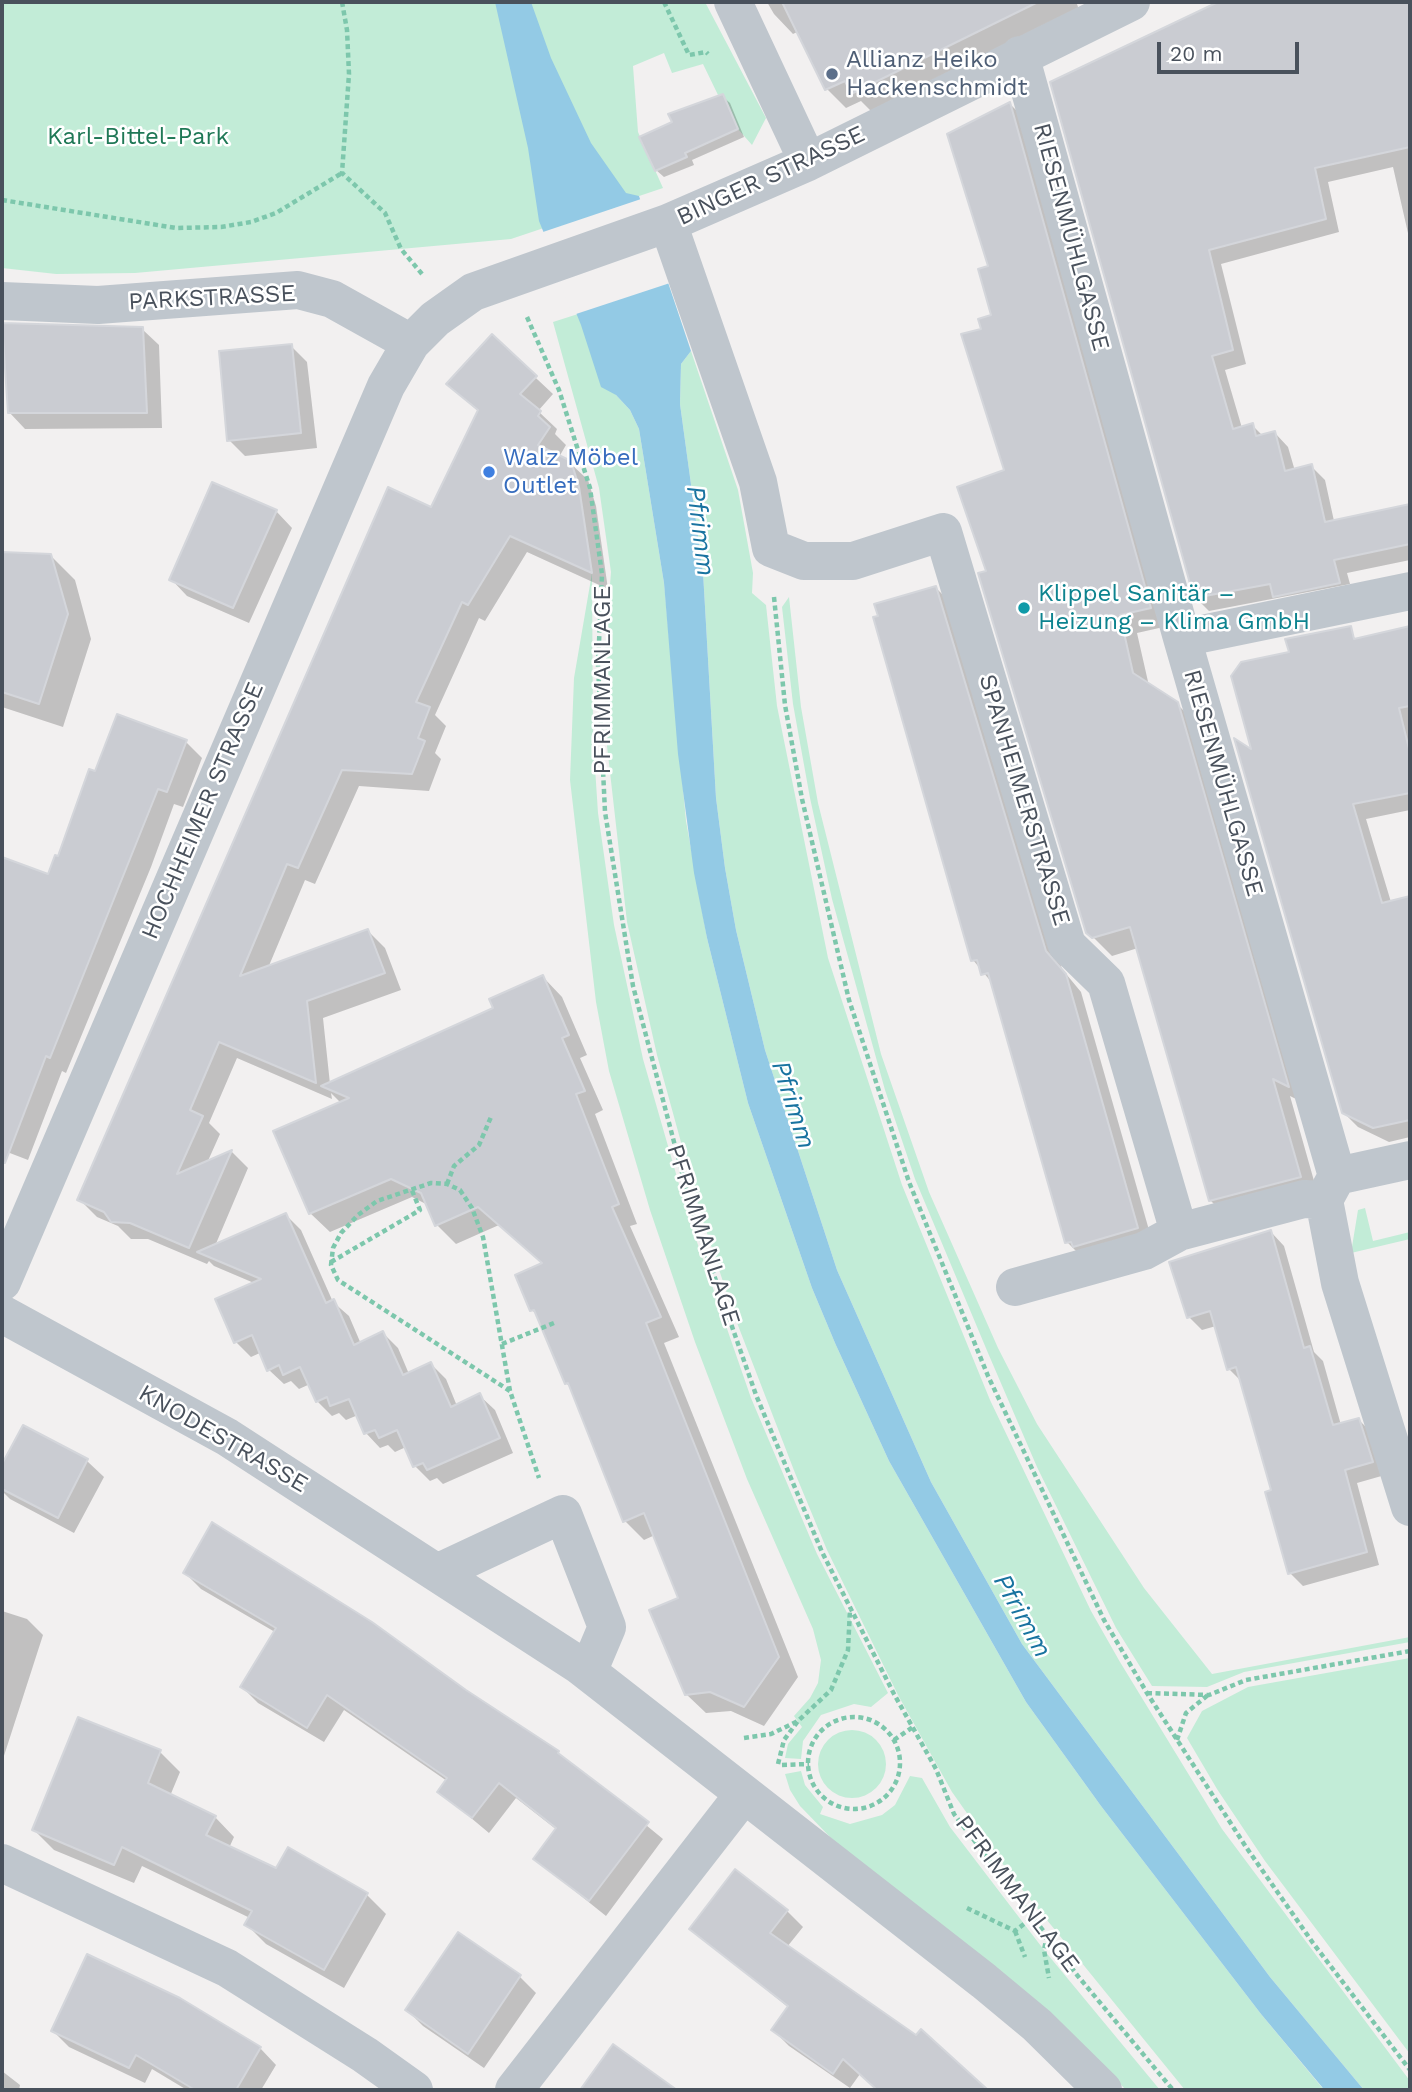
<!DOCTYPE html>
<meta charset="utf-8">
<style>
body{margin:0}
#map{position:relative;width:1412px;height:2092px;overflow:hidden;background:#f2f0f0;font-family:"Work Sans",sans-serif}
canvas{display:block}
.frame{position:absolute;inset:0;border:4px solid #49515c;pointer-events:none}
.scale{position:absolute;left:1157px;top:42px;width:142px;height:32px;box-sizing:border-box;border:4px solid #49515c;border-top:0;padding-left:9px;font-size:21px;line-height:24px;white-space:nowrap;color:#49515c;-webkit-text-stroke:5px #fff;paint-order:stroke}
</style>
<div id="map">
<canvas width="1412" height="2092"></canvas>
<div class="frame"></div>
<div class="scale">20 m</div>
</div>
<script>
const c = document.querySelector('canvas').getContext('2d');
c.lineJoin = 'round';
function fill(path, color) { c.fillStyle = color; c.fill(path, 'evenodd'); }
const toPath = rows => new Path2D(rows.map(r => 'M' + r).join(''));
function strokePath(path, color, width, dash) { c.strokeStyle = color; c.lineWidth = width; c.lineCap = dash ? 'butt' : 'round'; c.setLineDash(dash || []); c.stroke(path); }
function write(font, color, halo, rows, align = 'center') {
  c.font = font + ' "Work Sans",sans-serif'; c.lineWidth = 5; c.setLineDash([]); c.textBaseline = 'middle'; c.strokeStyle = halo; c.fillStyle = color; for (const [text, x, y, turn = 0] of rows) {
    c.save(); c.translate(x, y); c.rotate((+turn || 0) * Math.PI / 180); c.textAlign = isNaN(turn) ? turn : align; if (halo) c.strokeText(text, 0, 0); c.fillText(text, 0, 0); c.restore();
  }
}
fill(toPath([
 [2,2,705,2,766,118,752,145,738,129,723,94,718,95,703,64,672,73,664,53,633,66,638,132,663,188,511,239,135,273,56,274,2,268],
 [578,314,616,395,630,410,639,429,664,583,686,821,707,938,748,1103,812,1288,835,1343,889,1461,1026,1702,1101,1806,1261,2014,1324,2090,1185,2090,1012,1877,952,1792,898,1695,827,1550,795,1473,734,1315,701,1215,657,1055,627,922,606,737,604,662,611,572,599,488,553,322],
 [691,351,738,490,753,573,752,593,766,605,777,706,828,958,902,1185,990,1400,1091,1611,1120,1662,1222,1829,1410,2081,1410,2090,1364,2090,1270,1977,1022,1644,931,1482,837,1270,765,1050,736,930,725,868,716,798,703,572,680,404,681,364],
 [592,573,593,737,598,813,614,925,643,1059,689,1219,751,1398,817,1554,888,1693,871,1707,854,1704,821,1715,803,1741,801,1759,785,1758,788,1744,802,1727,794,1716,810,1698,818,1683,821,1660,813,1629,747,1479,695,1342,650,1210,609,1071,596,1002,570,780,574,678],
 [789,597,801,707,818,803,881,1054,929,1192,998,1348,1037,1424,1144,1588,1212,1674,1410,1637,1410,1642,1244,1672,1207,1687,1152,1686,1116,1628,1037,1467,988,1353,915,1179,885,1090,832,899,810,798,793,704,782,607],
 [1365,1208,1373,1241,1410,1232,1410,1239,1351,1253,1358,1210],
 [1410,1658,1410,2054,1265,1861,1217,1789,1187,1738,1202,1711,1248,1687],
 '818 1764a34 34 0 1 1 68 0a34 34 0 1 1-68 0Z',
 [801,1771,805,1785,823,1807,820,1814,850,1824,882,1815,895,1805,910,1776,922,1778,950,1827,1044,1950,1160,2090,1126,2090,1104,2067,831,1838,800,1806,790,1790,785,1774]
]), '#c2ecd7');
fill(toPath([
 [495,2,531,2,551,58,591,143,626,193,639,196,691,351,681,364,680,404,703,572,716,798,725,868,736,930,765,1050,837,1270,931,1482,1022,1644,1270,1977,1364,2090,1324,2090,1322,2087,1261,2014,1101,1806,1026,1702,889,1461,835,1343,812,1288,748,1103,707,938,694,873,678,754,664,583,639,429,630,410,616,395,601,387,581,325,539,221,528,148]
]), '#93cae5');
fill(toPath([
 [644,198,673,282,573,315,540,233]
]), '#f2f0f0');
fill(toPath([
 [767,2,1082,2,1077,4,1079,10,872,112,861,101,846,108,827,89,799,31,793,34,774,14],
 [1221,2,1410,2,1410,242,1393,167,1328,182,1339,232,1221,264,1246,364,1225,370,1242,428,1252,425,1263,436,1275,433,1288,447,1295,471,1311,466,1325,480,1334,521,1410,504,1410,560,1347,573,1350,584,1209,611,1195,597,1052,83],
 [722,96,730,103,744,137,692,160,694,165,664,177,656,170,674,123],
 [1010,104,1029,123,1168,626,1137,633,1149,686,1177,704,1196,723,1306,1104,1290,1096,1318,1195,1229,1219,1211,1201,1138,948,1112,956,1088,932,988,572,1007,471,983,330,993,317,990,268],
 [142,329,159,345,162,428,25,429,9,412],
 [492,337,553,394,538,411,557,429,555,434,566,445,559,457,570,463,588,480,596,506,608,589,527,552,485,621,479,618,435,715,446,726,435,753,441,759,429,791,359,786,315,884,305,880,268,968,368,931,385,948,401,990,323,1018,330,1084,495,1009,543,977,562,997,587,1055,580,1058,603,1110,595,1114,637,1224,630,1226,679,1337,664,1343,798,1677,764,1726,731,1711,706,1713,686,1694,680,1599,655,1535,644,1540,625,1521,573,1390,566,1383,539,1317,532,1310,543,1264,499,1225,456,1244,437,1225,428,1205,412,1197,330,1232,310,1213,341,1103,331,1093,332,1099,237,1058,209,1123,220,1134,207,1163,232,1152,248,1168,215,1246,286,1215,301,1230,333,1302,349,1316,361,1344,383,1333,398,1348,409,1374,431,1364,446,1379,457,1406,480,1396,495,1410,513,1453,443,1484,437,1478,430,1481,415,1466,406,1447,395,1452,388,1445,380,1448,366,1433,358,1415,346,1420,339,1413,332,1416,317,1401,310,1384,299,1389,291,1381,284,1384,269,1370,262,1352,251,1357,236,1342,254,1283,214,1266,209,1261,207,1264,148,1239,131,1239,118,1226,97,1217,79,1199,479,412,448,384],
 [291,346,307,362,317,448,245,456,229,440],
 [276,511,292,528,249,623,187,596,171,579],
 [2,554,51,556,75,580,91,639,63,727,2,707],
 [936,588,952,604,1062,969,1081,992,1153,1244,1083,1258,1067,1242,993,984,973,960],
 [1410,628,1410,810,1366,819,1391,902,1410,897,1410,1137,1389,1142,1358,1127,1343,1112,1254,753,1355,640],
 [186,742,202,758,183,807,174,804,151,867,66,1073,62,1071,28,1160,2,1150,2,859,49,876,96,773],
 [1271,1232,1284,1246,1314,1352,1323,1361,1341,1425,1359,1420,1372,1433,1385,1475,1357,1483,1379,1565,1303,1586,1290,1573,1273,1491,1243,1383,1229,1369,1216,1326,1202,1330,1189,1317],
 [23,1427,87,1461,104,1477,74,1533,10,1499,2,1491,2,1468],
 [185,1573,465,1692,558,1753,663,1839,606,1916,535,1859,557,1830,516,1798,489,1833,440,1792,447,1781,344,1710,324,1742,258,1703,242,1687,275,1632,201,1589],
 [2,1611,27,1619,43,1635,2,1762],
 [160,1752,180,1772,170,1796,215,1817,234,1837,229,1848,276,1871,366,1894,386,1914,344,1988,266,1944,246,1924,250,1918,142,1866,134,1883,54,1850,34,1830],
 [787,1911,803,1927,787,1947,916,2037,921,2032,985,2090,878,2090,860,2074,850,2088,789,2046,773,2030,789,2008,691,1929],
 [459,1934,520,1977,536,1993,484,2068,423,2026,407,2010],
 [53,2031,260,2048,276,2065,261,2090,187,2090,152,2069,145,2083,69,2047],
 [2,2071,20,2085,19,2090,2,2090]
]), '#0003');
const building = toPath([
 [782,2,1038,2,851,94,845,81,825,90,782,2],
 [1218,2,1410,2,1410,147,1315,168,1326,219,1209,250,1233,350,1212,356,1233,429,1253,423,1256,436,1275,431,1285,471,1312,464,1325,522,1410,504,1410,544,1334,560,1340,583,1273,597,1270,584,1194,598,1050,82,1218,2],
 [723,94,738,129,685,153,687,157,655,171,639,137,672,122,668,114,723,94],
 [1010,102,1151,608,1120,615,1133,673,1178,702,1289,1087,1273,1079,1301,1177,1209,1201,1130,927,1092,938,1086,933,978,573,986,571,957,487,1004,470,961,334,981,329,978,319,991,315,978,269,988,266,947,134,1010,102],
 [2,323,143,327,147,413,8,413,2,323],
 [492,334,537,376,520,394,541,411,538,416,550,427,538,445,571,461,579,487,592,573,510,536,468,605,462,602,416,702,430,707,418,738,425,741,412,774,342,770,298,868,287,864,240,976,368,929,385,973,307,1001,316,1083,219,1042,190,1110,203,1116,177,1174,232,1150,189,1248,130,1223,111,1222,104,1212,77,1200,388,487,431,507,478,410,446,384,492,334],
 [292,344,301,433,227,441,219,351,292,344],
 [212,482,277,510,233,608,169,580,212,482],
 [2,552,51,554,68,614,39,704,2,692,2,552],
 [936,586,1046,951,1066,974,1138,1228,1073,1247,1071,1242,1065,1243,988,973,981,975,977,960,971,961,873,617,878,616,874,604,936,586],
 [1351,626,1354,639,1410,626,1410,706,1399,708,1410,753,1410,793,1353,804,1382,903,1410,896,1410,1120,1373,1128,1342,1113,1234,738,1251,749,1231,676,1241,662,1289,652,1285,639,1351,626],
 [117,714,187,740,167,792,158,789,50,1058,46,1056,5,1163,2,1163,2,857,48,874,55,855,58,856,89,769,95,771,117,714],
 [543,975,569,1035,562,1038,585,1091,576,1094,619,1204,612,1207,661,1317,646,1323,779,1657,744,1707,710,1692,685,1695,649,1610,678,1598,644,1513,623,1522,568,1383,565,1384,534,1310,530,1311,515,1275,542,1263,478,1207,435,1226,421,1193,391,1179,309,1214,273,1131,349,1098,321,1086,493,1008,489,999,543,975],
 [286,1213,326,1303,334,1299,354,1345,383,1331,403,1375,431,1362,451,1407,480,1393,500,1438,427,1470,423,1463,413,1467,397,1430,379,1438,375,1430,364,1434,349,1399,330,1406,327,1397,316,1402,300,1367,283,1375,279,1365,267,1371,252,1335,234,1343,215,1299,261,1279,197,1252,286,1213],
 [1271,1230,1304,1348,1310,1346,1333,1425,1359,1418,1373,1462,1345,1470,1367,1552,1288,1574,1265,1492,1271,1490,1236,1367,1227,1370,1210,1311,1187,1318,1169,1262,1271,1230],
 [23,1425,88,1459,58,1518,2,1489,2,1464,23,1425],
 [212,1522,372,1622,466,1690,559,1751,558,1753,649,1822,589,1901,533,1859,556,1828,499,1783,472,1818,437,1792,447,1778,327,1695,307,1728,240,1687,276,1628,183,1573,212,1522],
 [78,1717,161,1750,148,1783,216,1816,206,1835,276,1868,288,1847,368,1893,324,1970,244,1925,252,1911,122,1847,114,1865,32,1830,78,1717],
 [735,1869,788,1910,770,1933,916,2035,921,2029,988,2090,877,2090,843,2059,833,2074,771,2030,788,2006,689,1929,735,1869],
 [458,1932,521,1975,468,2054,405,2010,458,1932],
 [87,1954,180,1998,261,2047,236,2090,195,2090,136,2055,129,2068,51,2031,87,1954],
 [613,2044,677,2090,580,2090,613,2044]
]);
fill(building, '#caccd2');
strokePath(building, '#d4d6db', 2);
strokePath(toPath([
 [342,2,347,30,349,74,342,173,385,213,401,249,422,274],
 [664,2,689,55,706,52,708,54],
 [2,200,176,228,221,227,251,222,276,213,342,173],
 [527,317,559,390,590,488,602,574,598,665,605,812,633,986,694,1218,756,1395,822,1552,894,1694,936,1769,954,1814,1077,1975,1173,2090],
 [774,597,785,705,802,799,849,1000,909,1182,988,1376,1104,1620,1147,1693,1246,1847,1313,1943,1410,2070],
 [447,1184,454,1166,479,1145,491,1117],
 [331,1262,420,1210,411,1188],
 [502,1344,554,1323],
 [510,1391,338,1280,331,1265,333,1248,341,1233,358,1215,377,1201,431,1183,447,1184,460,1190,472,1208,483,1237,510,1391,539,1478],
 [1147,1693,1209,1695,1246,1680,1410,1651],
 '808 1763a46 46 0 1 1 92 0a46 46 0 1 1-92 0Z',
 [744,1738,771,1734,798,1721,831,1690,848,1650,850,1609],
 [894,1740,913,1727],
 [1177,1740,1186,1713,1208,1695],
 [778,1764,784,1740,798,1721],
 [782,1765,809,1764],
 [967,1908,1015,1931,1033,1917],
 [1015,1931,1025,1957],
 [1047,1935,1044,1950,1049,1978]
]), '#7dc7ac', 4.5, [5, 3.5]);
strokePath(toPath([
 [733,2,808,162],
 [1020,55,1182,638,1337,1176,1324,1200,1340,1283,1410,1507],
 [668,223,758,482,771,548,804,561,853,561,943,532,1067,945,1106,983,1179,1232,1304,1199,1324,1200],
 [2,301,98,305,298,290,332,299,411,343],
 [1182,638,1410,591],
 [1337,1176,1410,1160],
 [2,1282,386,386,411,343,435,319,473,292,668,223,808,162,1131,2],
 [1015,1287,1144,1251,1179,1232],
 [2,1314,227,1437,579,1665,984,1981,1037,2025,1103,2090],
 [439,1572,563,1514,607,1627,588,1672],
 [2,1863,227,1968,365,2055,414,2090],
 [514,2090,744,1794]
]), '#bfc6cd', 38);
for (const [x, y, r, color] of [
 [832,74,7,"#5c6f8a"],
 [489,472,7,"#3f7fe0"],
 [1024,608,7,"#0f9aa8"]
]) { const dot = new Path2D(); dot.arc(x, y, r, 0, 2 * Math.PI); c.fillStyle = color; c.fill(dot); strokePath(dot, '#fff', 2.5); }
write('24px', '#4e5e75', '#fff', [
 ["Allianz Heiko",846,60],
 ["Hackenschmidt",846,88]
], 'left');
write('24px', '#1f7856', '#fff', [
 ["Karl-Bittel-Park",138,137]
]);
write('24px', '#49515c', '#fff', [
 ["BINGER STRASSE",771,176,-25],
 ["RIESENMÜHLGASSE",1071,237,75],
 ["PARKSTRASSE",212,298,-3],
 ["PFRIMMANLAGE",603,680,-90],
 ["RIESENMÜHLGASSE",1223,783,74],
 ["SPANHEIMERSTRASSE",1024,800,73],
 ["HOCHHEIMER STRASSE",203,811,-67],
 ["PFRIMMANLAGE",703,1235,72],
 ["KNODESTRASSE",223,1439,30],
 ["PFRIMMANLAGE",1017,1894,53]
]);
write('24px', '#366cbe', '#fff', [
 ["Walz Möbel",503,458],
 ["Outlet",503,486]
], 'left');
write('24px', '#0d838f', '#fff', [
 ["Klippel Sanitär –",1038,594],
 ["Heizung – Klima GmbH",1038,622]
], 'left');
write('italic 26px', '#1873a0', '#fff', [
 ["Pfrimm",700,531,83],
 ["Pfrimm",793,1105,72],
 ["Pfrimm",1022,1616,61]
]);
</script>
